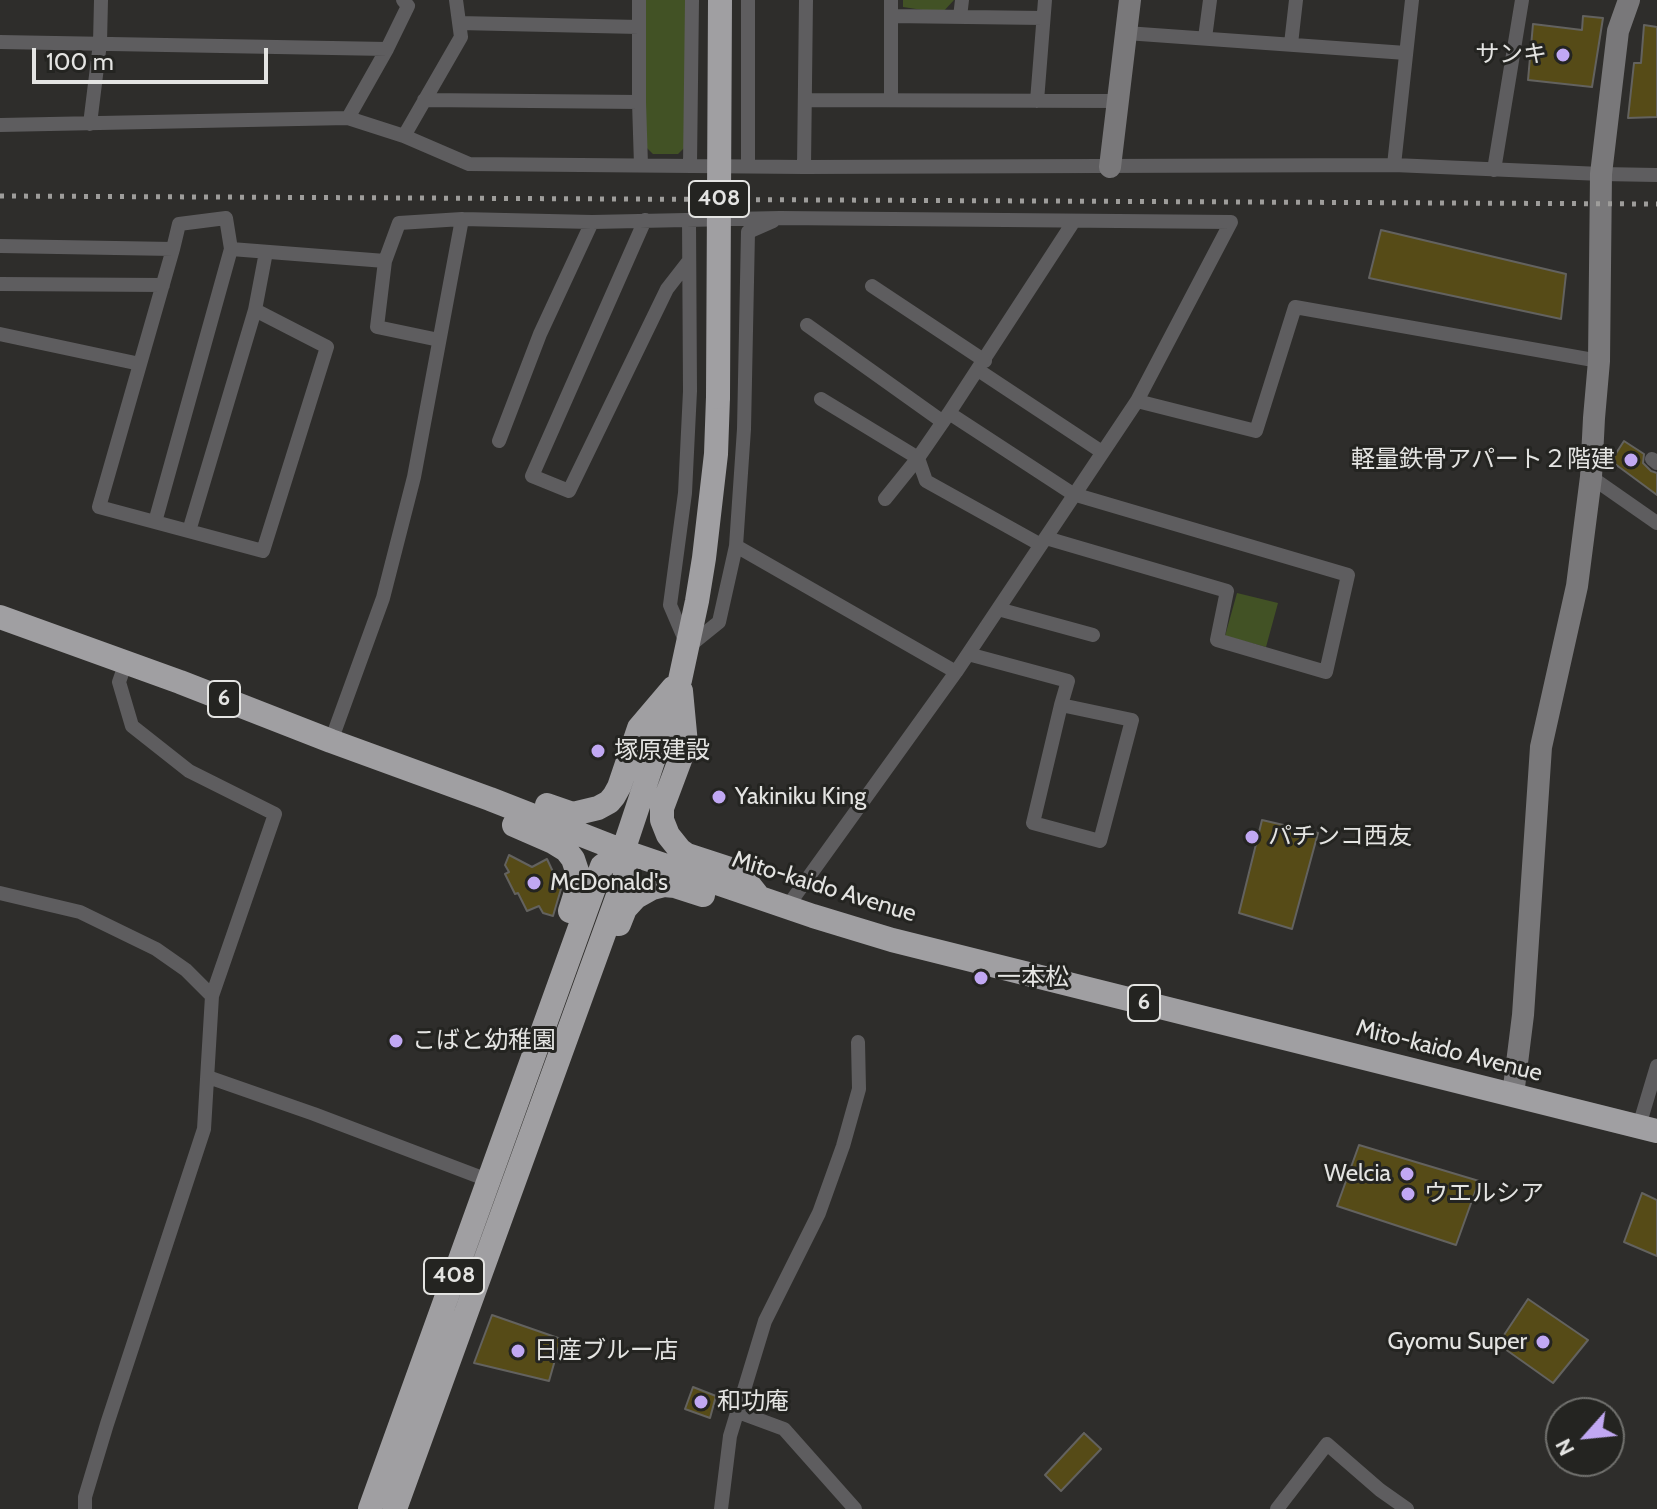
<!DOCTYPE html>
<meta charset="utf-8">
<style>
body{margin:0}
#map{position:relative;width:1657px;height:1509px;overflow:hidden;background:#2e2d2b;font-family:Cabin,sans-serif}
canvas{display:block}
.north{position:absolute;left:1545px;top:1397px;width:80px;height:80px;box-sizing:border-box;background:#242421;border:2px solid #71716e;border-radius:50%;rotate:243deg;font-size:22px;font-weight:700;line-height:32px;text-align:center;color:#e4e4e2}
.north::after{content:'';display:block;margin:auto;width:28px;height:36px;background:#c1a8f3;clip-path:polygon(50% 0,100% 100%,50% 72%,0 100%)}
.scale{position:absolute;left:32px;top:48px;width:236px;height:36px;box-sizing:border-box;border:4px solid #e4e4e2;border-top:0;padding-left:10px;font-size:24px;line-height:28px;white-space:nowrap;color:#e4e4e2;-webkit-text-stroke:6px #242421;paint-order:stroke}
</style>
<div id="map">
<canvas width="1657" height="1509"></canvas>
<div class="north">N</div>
<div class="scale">100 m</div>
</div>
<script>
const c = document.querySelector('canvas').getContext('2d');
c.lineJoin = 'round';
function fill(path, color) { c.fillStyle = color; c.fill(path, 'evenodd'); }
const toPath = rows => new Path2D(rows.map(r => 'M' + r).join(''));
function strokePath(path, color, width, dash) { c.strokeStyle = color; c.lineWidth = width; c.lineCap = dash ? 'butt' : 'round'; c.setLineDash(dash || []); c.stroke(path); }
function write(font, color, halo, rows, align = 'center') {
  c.font = font + ' Cabin,"Noto Sans JP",sans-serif'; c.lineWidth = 6; c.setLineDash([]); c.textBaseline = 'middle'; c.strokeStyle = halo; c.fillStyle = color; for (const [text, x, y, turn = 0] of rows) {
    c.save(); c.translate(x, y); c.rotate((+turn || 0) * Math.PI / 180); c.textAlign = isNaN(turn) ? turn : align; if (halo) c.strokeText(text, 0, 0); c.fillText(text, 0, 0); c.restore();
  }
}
fill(toPath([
 [644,0,687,0,688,144,678,154,653,154,644,145],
 [903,0,954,0,942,13,903,7],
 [1237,593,1278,603,1266,647,1225,636]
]), '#425225');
const building = toPath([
 [1583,16,1603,18,1592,87,1528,80,1533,24,1582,30,1583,16],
 [1644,25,1657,27,1657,117,1628,118,1634,63,1641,63,1644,25],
 [1381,230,1566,274,1561,319,1369,278,1381,230],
 [1624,441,1644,454,1643,463,1651,471,1657,473,1657,495,1611,461,1624,441],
 [1262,820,1318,833,1292,929,1239,913,1262,820],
 [509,855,532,867,547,859,561,889,553,916,543,913,539,906,527,911,518,893,515,894,505,874,509,872,505,865,509,855],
 [1359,1145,1479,1181,1456,1245,1337,1206,1359,1145],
 [1642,1193,1657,1200,1657,1256,1624,1242,1642,1193],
 [1528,1299,1588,1340,1553,1383,1498,1344,1528,1299],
 [492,1315,561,1339,549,1381,474,1363,492,1315],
 [693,1387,716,1396,710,1418,685,1409,693,1387],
 [1084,1433,1101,1449,1061,1491,1045,1475,1084,1433]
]);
fill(building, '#564b17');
strokePath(building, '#63625f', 2);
strokePath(toPath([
 [748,0,748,166],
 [891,16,1043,18],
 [960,17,962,0],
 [459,23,639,27],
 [1126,33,1406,53],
 [1205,38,1210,0],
 [0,42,387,49],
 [1291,44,1296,0],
 [424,100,639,102,639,0],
 [805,100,1117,101],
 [891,100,891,0],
 [1037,101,1045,0],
 [639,102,641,165],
 [348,118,387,49,408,6,403,0],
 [90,124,100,43,101,0],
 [0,125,348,118,404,136,469,164,804,167,1394,165,1601,174,1657,175],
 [404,136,461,37,456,0],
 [690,165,692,0],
 [1394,165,1412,0],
 [804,167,806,0],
 [1494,170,1522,0],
 [645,220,532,476,569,491,667,289,688,262],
 [689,220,690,391,685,493,670,605,688,647,719,622,736,546,744,429,748,232,773,221],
 [0,246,173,249],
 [385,261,377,327,439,340],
 [0,284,163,285],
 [872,286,985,361],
 [255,310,327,347,263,551,99,507,173,249,179,224,226,218,231,249,385,261,399,223,462,219,592,222,780,218,1231,222,1137,401,956,672,787,907],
 [807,325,943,422],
 [0,334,140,364],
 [978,370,1102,452],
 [821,399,918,458,926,481,1041,545],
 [1137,401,1256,431,1295,307,1599,361],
 [949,413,1074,221],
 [499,441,540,334,592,222],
 [1652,459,1657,463],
 [1591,477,1657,523],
 [885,499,918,458,949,413,1073,494,1348,575,1326,672,1217,640,1227,591,1046,538],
 [155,522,231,249],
 [189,531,255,310,266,252],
 [736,546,956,672],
 [998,609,1093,635],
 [968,654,1068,681,1061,705,1033,823,1100,841,1132,720,1061,705],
 [331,741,383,598,414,477,462,219],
 [0,893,80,912,156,949,186,970,212,996],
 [208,1077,314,1114,493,1182],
 [1639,1126,1657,1066],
 [738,1412,784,1429,855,1509],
 [85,1509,85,1497,107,1424,204,1129,212,996,275,814,189,771,132,726,119,682,126,662],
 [721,1509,730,1436,765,1321,819,1213,843,1146,859,1089,858,1042],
 [1277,1509,1327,1444,1380,1490,1407,1509]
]), '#5e5d5f', 14);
strokePath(toPath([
 [1110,167,1130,0],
 [1513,1095,1523,1015,1541,747,1577,586,1591,477,1594,418,1599,361,1601,174,1618,31,1629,0]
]), '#79787a', 22);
strokePath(toPath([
 [0,617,180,682,331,741,490,799,623,851,813,916,892,940,1657,1131],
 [681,691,686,744,662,808,662,820,668,835,680,850,687,855,739,872,758,896],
 [547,805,573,814,598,808,609,802,614,796,619,787,639,728,673,688],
 [514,825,553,842,566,850,573,859,578,874,578,886,570,911],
 [619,924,625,909,636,897,652,888,664,885,675,886,703,895],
 [370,1509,602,866,623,851],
 [395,1509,625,876,623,851,680,680,697,601,704,558,716,454,718,397]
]), '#a09fa2', 24);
strokePath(toPath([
 [0,196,1657,204]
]), '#9e9d9b', 5, [4, 8]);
strokePath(toPath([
 [718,397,720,0]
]), '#a09fa2', 24);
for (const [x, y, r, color] of [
 [1563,55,8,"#c1a8f3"],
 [1631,460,8,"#c1a8f3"],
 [598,751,8,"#c1a8f3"],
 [719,797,8,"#c1a8f3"],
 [1252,837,8,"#c1a8f3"],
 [534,883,8,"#c1a8f3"],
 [981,978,8,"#c1a8f3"],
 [396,1041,8,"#c1a8f3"],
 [1407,1174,8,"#c1a8f3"],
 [1408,1194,8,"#c1a8f3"],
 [1543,1342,8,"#c1a8f3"],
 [518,1351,8,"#c1a8f3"],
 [701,1402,8,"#c1a8f3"]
]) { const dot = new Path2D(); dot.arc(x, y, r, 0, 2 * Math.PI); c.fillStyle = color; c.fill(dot); strokePath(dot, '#242421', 3); }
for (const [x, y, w] of [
 [719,199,60],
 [224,699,32],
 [1144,1003,32],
 [454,1276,60]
]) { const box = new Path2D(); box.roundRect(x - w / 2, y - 18, w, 36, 6); c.fillStyle = '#242421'; c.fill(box); strokePath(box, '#e4e4e2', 2); }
write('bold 22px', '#e4e4e2', null, [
 ["408",719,199],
 ["6",224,699],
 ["6",1144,1003],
 ["408",454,1276]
]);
write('24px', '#e4e4e2', '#242421', [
 ["サンキ",1547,55,"right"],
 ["軽量鉄骨アパート２階建",1615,460,"right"],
 ["塚原建設",614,751],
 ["Yakiniku King",735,797],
 ["パチンコ西友",1268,837],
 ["McDonald's",550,883],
 ["一本松",997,978],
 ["こばと幼稚園",412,1041],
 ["Welcia",1391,1174,"right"],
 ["ウエルシア",1424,1194],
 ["Gyomu Super",1527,1342,"right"],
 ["日産ブルー店",534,1351],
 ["和功庵",717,1402]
], 'left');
write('24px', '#e4e4e2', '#242421', [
 ["Mito-kaido Avenue",824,887,17],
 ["Mito-kaido Avenue",1449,1051,14]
]);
</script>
